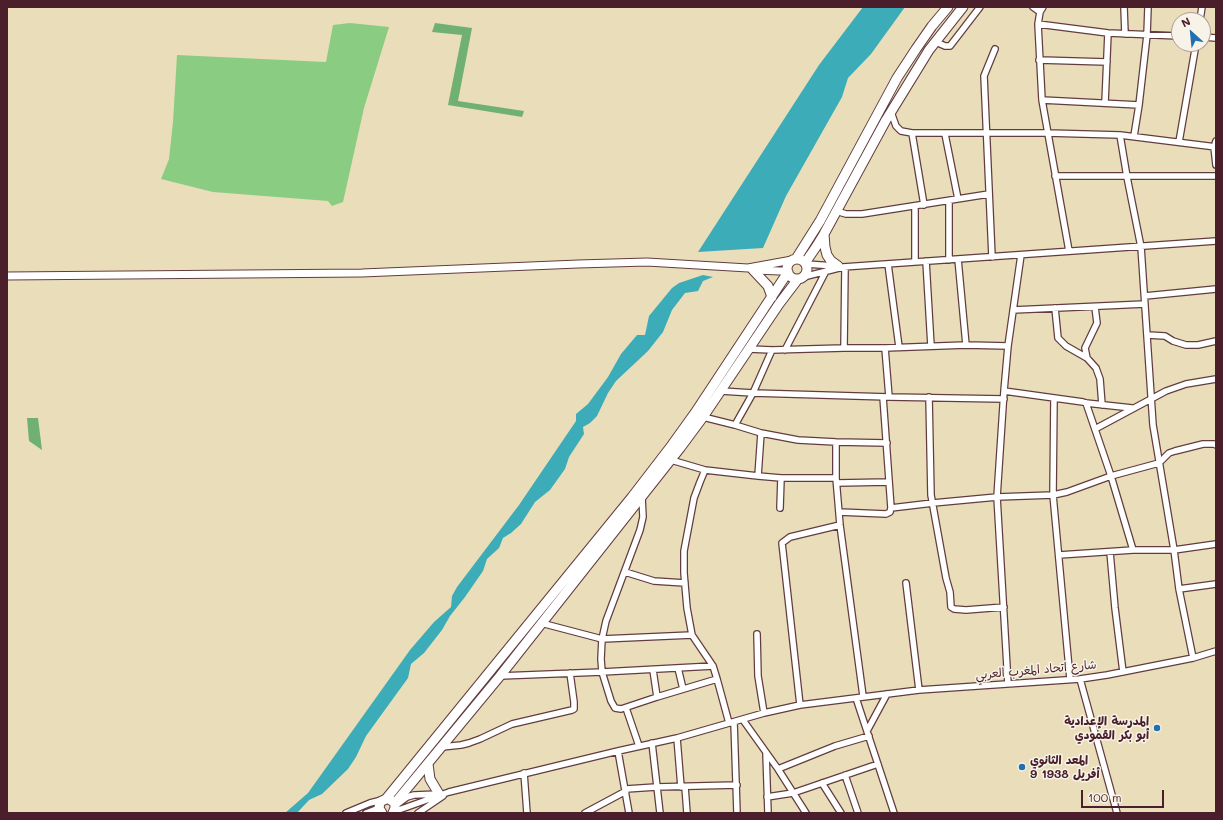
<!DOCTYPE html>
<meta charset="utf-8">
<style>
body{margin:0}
#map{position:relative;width:1223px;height:820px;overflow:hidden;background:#e9deb9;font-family:Mali,sans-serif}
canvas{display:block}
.frame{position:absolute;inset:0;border:8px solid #4a1f2b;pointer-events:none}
.north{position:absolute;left:1171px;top:12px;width:40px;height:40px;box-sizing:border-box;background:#f7f3e8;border:1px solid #b29e9c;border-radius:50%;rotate:333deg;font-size:11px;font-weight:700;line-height:16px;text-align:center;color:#4a1f2b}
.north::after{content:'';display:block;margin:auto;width:14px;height:18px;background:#1f6fb2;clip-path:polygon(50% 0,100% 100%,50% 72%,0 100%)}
.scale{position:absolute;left:1081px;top:790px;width:83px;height:18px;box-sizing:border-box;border:2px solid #4a1f2b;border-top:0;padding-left:5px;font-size:12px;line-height:14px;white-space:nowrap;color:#4a1f2b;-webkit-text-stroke:3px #f7f3e8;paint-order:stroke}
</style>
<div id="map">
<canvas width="1223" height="820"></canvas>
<div class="frame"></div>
<div class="north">N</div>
<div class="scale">100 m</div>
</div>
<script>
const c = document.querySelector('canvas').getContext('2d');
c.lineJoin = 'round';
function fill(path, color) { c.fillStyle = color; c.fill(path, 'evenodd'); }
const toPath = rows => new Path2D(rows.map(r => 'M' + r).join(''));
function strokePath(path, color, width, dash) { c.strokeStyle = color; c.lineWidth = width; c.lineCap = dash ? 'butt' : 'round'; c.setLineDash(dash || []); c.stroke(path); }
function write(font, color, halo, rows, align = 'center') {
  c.font = font + ' Mali,"Playpen Sans Arabic",sans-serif'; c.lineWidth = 3; c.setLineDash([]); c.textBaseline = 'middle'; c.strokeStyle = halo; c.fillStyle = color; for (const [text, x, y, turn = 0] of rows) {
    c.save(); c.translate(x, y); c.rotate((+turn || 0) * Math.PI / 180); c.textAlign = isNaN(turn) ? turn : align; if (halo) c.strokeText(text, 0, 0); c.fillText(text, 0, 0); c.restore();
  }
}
fill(toPath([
 [350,23,389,27,364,108,343,202,332,206,328,201,213,192,161,179,169,159,173,122,177,55,326,62,333,25]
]), '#8bcc83');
fill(toPath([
 [435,23,472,28,458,101,524,111,522,117,448,105,462,35,432,32],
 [27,418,38,418,42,450,29,441]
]), '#70b071');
fill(toPath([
 [863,7,905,7,871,54,848,78,842,97,786,196,763,248,698,252,819,65],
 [703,275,713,277,703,281,698,291,685,293,672,310,663,332,648,351,616,381,608,393,597,416,590,423,583,427,584,434,569,457,565,469,550,490,535,502,521,524,511,533,503,538,499,548,487,559,483,571,465,597,450,616,442,630,424,653,411,664,408,678,366,736,356,757,348,769,322,794,309,800,297,813,285,813,308,793,410,650,434,622,451,607,452,596,457,587,519,505,576,421,576,414,588,404,608,377,621,354,637,335,645,335,649,316,672,288,679,283]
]), '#3cacb9');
const minor = toPath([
 [1033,7,1040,12],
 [1043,7,1040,12,1038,24,1042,100,1069,251],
 [1124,7,1125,34],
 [1200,20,1202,7],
 [1038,24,1108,33,1179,36],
 [1203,37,1216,38],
 [936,42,945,46,950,46,980,7],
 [1039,60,1107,62],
 [1042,100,1139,105],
 [1105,103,1108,33],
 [891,112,896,126,901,131,912,133,1047,133,1120,135,1216,147],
 [912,133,924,205],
 [945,134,958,199],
 [1120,135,1127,177,1141,247,1153,425,1174,550,1179,589,1193,658],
 [1134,136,1139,105,1147,35,1148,7],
 [1216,141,1214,147,1216,165],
 [1179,142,1196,44],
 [1055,176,1216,176],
 [836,211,846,214,862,214,989,194],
 [992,257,984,76,995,49],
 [958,259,966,345],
 [949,260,949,201],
 [926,261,931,346],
 [915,262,915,206],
 [806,264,835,266],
 [888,264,899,347],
 [803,277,843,267,1216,241],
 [1145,296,1216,289],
 [1055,308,1058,338,1066,346,1087,358,1096,368,1100,379,1102,405],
 [1013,310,1145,304],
 [1147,335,1165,336,1173,341,1186,345,1198,345,1216,341],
 [844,348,845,267],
 [885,348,889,397],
 [749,349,772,350,844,348,885,348,966,345,1008,346],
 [772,350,753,393,735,425,761,433,798,440,836,442,887,443],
 [785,350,826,271],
 [1087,358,1085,348,1097,323,1095,307],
 [721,391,753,393,889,397,1004,399],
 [1004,391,1083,402,1086,403,1132,408],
 [929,397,931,495,946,578,950,592,951,607,954,609,966,610,1004,607],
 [1054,398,1053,495,1070,679],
 [1086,403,1111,476,1133,550],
 [703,417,735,425],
 [1095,429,1166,391,1186,384,1216,379],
 [761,433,758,476,781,478,836,478],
 [836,442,836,478,840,525,863,696],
 [671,460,705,470,700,482,694,498,684,551,684,573,687,608,692,635],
 [705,470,758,476],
 [837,483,889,482],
 [642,497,643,517,640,530,606,621,602,639,601,659,602,672,611,701,615,708,621,709,657,697,717,679],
 [780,508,781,478],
 [891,508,933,503,997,497,1053,495,1067,492,1111,476,1159,463,1169,453,1175,451,1203,444,1214,444,1216,445],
 [839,512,886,514,890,512,891,508,883,397],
 [1110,552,1115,608,1123,672],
 [1059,555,1133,550,1174,550,1216,544],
 [625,572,654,581,685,583],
 [906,583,919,690],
 [1179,589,1216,584],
 [541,623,602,639,692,635,713,666,717,679,729,723],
 [757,634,758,676,764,713],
 [678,668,683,689],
 [653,670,657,697],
 [500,676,602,672,713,666],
 [1080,679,1117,813],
 [1008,684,997,497,1004,391,1008,346,1021,255],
 [856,698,894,813],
 [800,705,782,543,790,537,840,525],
 [626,708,639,746],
 [743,720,778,769,806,813],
 [734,722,737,813],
 [867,731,887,694],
 [677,738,681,787],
 [652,743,660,813],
 [442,747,461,745,469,743,480,739,512,724,572,710,574,709,574,702,570,673],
 [618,751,629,813],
 [766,753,768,813],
 [778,769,835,746,869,736],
 [524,773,527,813],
 [845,775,858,813],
 [822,783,841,813],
 [685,787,687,813],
 [626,789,656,787,737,785],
 [767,797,793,793,878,764],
 [399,803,407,797,414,795,439,794],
 [393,812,449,792,618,751,677,738,764,713,800,705,919,690,1080,679,1107,675,1193,658,1216,651],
 [346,813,370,803,382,800],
 [366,813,379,808],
 [418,813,443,796],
 [585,813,626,791]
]);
const tertiary = toPath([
 [753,270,780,271,787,271],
 [7,276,362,273,578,264,647,262,748,268,792,260]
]);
const primary = toPath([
 [824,234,825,247,827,255,831,261,838,266],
 [796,259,820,221,897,78,916,49,932,26,948,7],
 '787 269a10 10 0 1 1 20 0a10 10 0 1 1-20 0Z',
 [805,263,816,247,824,234,886,120,929,50,963,7],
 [753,270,768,286,772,297],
 [428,764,430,779,439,794],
 [386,799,632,497,672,445,695,413,788,272],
 [395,803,500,676,680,448,703,417,779,304,798,279],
 [382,813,379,808,380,802,386,799,389,799,395,803,395,808,393,813]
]);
strokePath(minor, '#623c40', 8);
strokePath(tertiary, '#623c40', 9);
strokePath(primary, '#623c40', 11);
strokePath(minor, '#fff', 5.5);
strokePath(tertiary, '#fff', 7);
strokePath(primary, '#fff', 9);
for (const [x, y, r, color] of [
 [1157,728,4,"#1f6fb2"],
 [1022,767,4,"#1f6fb2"]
]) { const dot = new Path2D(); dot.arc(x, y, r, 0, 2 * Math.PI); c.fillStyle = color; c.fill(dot); strokePath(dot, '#f7f3e8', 1.5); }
write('12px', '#4a1f2b', '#f7f3e8', [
 ["شارع اتحاد المغرب العربي",1036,670,-5]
]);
write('bold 12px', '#4a1f2b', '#f7f3e8', [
 ["المدرسة الإعدادية",1149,721],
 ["أبو بكر القمودي",1149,735],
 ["المعد الثانوي",1030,760,"left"],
 ["9 أفريل 1938",1030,774,"left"]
], 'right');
</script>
